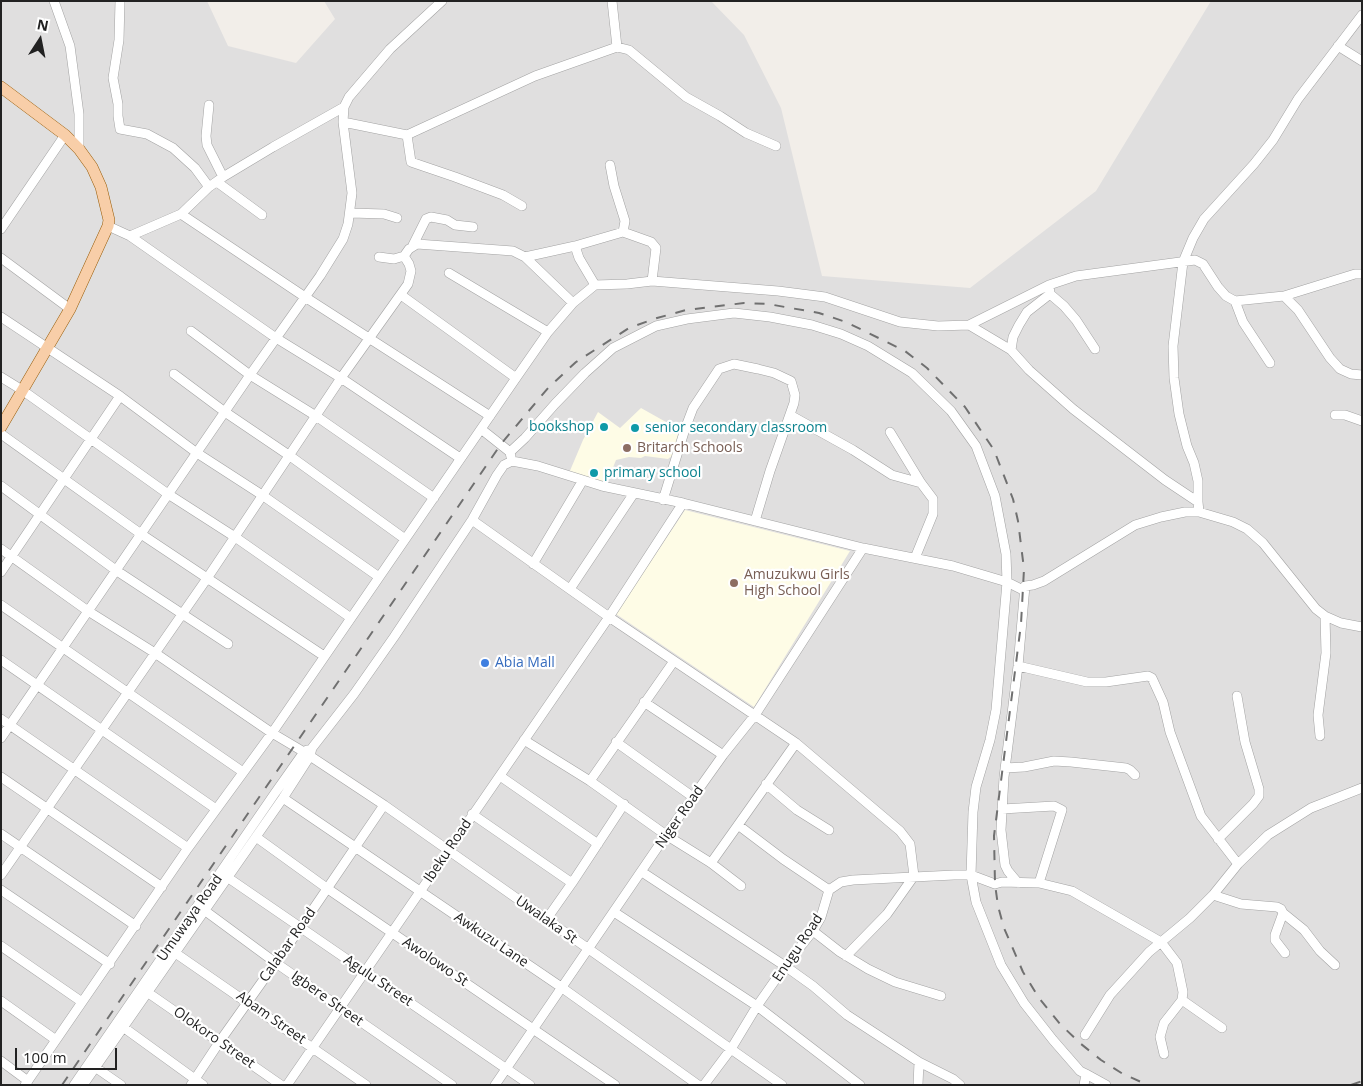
<!DOCTYPE html>
<style>
body{margin:0}
#map{position:relative;width:1363px;height:1086px;overflow:hidden;background:#f2eee9;font-family:"Open Sans",sans-serif}
canvas{display:block}
.frame{position:absolute;inset:0;border:2px solid #222;pointer-events:none}
.north{position:absolute;left:15px;top:15px;width:50px;height:50px;-webkit-text-stroke:4px #fff;paint-order:stroke;rotate:11deg;font-size:14px;font-weight:700;line-height:20px;text-align:center;color:#222}
.north::after{content:'';display:block;margin:auto;width:18px;height:22px;background:#222;clip-path:polygon(50% 0,100% 100%,50% 72%,0 100%)}
.scale{position:absolute;left:15px;top:1048px;width:102px;height:22px;box-sizing:border-box;border:2px solid #222;border-top:0;padding-left:6px;font-size:15px;line-height:18px;white-space:nowrap;color:#222;-webkit-text-stroke:4px #fff;paint-order:stroke}
</style>
<div id="map">
<canvas width="1363" height="1086"></canvas>
<div class="frame"></div>
<div class="north">N</div>
<div class="scale">100 m</div>
</div>
<script>
const c = document.querySelector('canvas').getContext('2d');
c.lineJoin = 'round';
function fill(path, color) { c.fillStyle = color; c.fill(path, 'evenodd'); }
const toPath = rows => new Path2D(rows.map(r => 'M' + r).join(''));
function strokePath(path, color, width, dash) { c.strokeStyle = color; c.lineWidth = width; c.lineCap = dash ? 'butt' : 'round'; c.setLineDash(dash || []); c.stroke(path); }
function write(font, color, halo, rows, align = 'center') {
  c.font = font + ' "Open Sans",sans-serif'; c.lineWidth = 4.5; c.setLineDash([]); c.textBaseline = 'middle'; c.strokeStyle = halo; c.fillStyle = color; for (const [text, x, y, turn = 0] of rows) {
    c.save(); c.translate(x, y); c.rotate((+turn || 0) * Math.PI / 180); c.textAlign = isNaN(turn) ? turn : align; if (halo) c.strokeText(text, 0, 0); c.fillText(text, 0, 0); c.restore();
  }
}
fill(toPath([
 [1,1,207,1,228,46,296,63,335,19,324,1,711,1,744,35,781,108,822,276,970,288,1096,191,1211,1,1362,1,1362,1085,1,1085]
]), '#e0dfdf');
fill(toPath([
 [641,408,682,431,673,455,668,459,645,456,641,458,629,457,616,460,606,485,569,473,583,440,598,412,620,428],
 [685,510,850,551,754,707,616,614]
]), '#fefce6');
const minor = toPath([
 [54,1,70,46,79,114,79,149],
 [120,1,119,40,113,78,118,104,118,116,120,129,147,134,173,148,195,168,209,187],
 [612,1,617,47],
 [1338,46,1362,61],
 [209,105,206,136,207,145,223,177],
 [343,122,407,135,535,76,617,47,629,50,686,97,720,116,746,133,776,146],
 [407,135,411,162,455,177,503,195,522,206],
 [610,165,614,186,625,221,623,232],
 [217,182,262,215],
 [351,213,384,214,397,218],
 [181,214,305,297,490,416],
 [108,226,130,236,276,338,341,378,460,458],
 [1,229,65,135],
 [130,236,181,214,209,187,223,177,273,147,344,107],
 [413,245,426,219,431,217,447,220,455,225,473,227],
 [404,256,409,249,417,244,513,251,525,257,573,303],
 [525,257,575,246],
 [1,258,70,309],
 [449,273,548,332],
 [595,285,579,258,575,246,623,232,651,242,656,248,652,281],
 [1050,294,1064,306,1076,320,1095,349],
 [401,295,516,378],
 [1284,296,1298,310,1330,358,1340,369,1351,374,1362,375],
 [1235,301,1243,322,1270,363],
 [1,317,120,396,197,453,262,495,379,577],
 [969,325,1011,350,1029,370,1073,409,1165,480,1198,502],
 [191,331,250,375,316,416,434,498],
 [1011,350,1013,337,1019,325,1027,312,1050,294,1049,285],
 [174,374,225,412,290,456,405,539],
 [1,377,22,390,168,494,235,537,351,618],
 [790,415,853,450,892,475,921,483],
 [1335,415,1345,415,1362,421],
 [481,429,510,452,511,457],
 [890,432,921,483,933,499,933,514,915,558],
 [1,434,141,534,324,656],
 [510,452,525,438,555,404,585,373,613,348,656,326,687,319,734,313,770,317,812,325,841,334,868,346,912,373,951,411,976,446,995,496,1006,554,1007,582,996,710,990,740,976,787,973,812,971,875,976,902,1001,965,1024,1003,1053,1040,1080,1071,1086,1074,1084,1085],
 [1,486,117,571,228,644],
 [663,500,685,429,693,408,719,369,734,364,758,369,774,373,791,381,795,395,794,403,770,471,755,521],
 [1199,512,1198,502,1198,481,1194,463,1187,446,1179,414,1174,378,1173,346,1183,262,1193,238,1204,219,1254,164,1273,140,1298,99,1362,15],
 [472,520,609,617,796,743,900,831,910,844,914,876,887,914,846,956],
 [1,549,88,611,155,653,272,733,304,752,384,805,782,1085],
 [533,564,583,480],
 [1,572,120,396],
 [570,589,634,493],
 [1,605,243,772],
 [1,660,216,809],
 [1018,666,1087,682,1106,682,1148,676,1152,678,1163,702,1170,732,1201,816,1238,864],
 [644,702,723,755],
 [1,719,188,848],
 [1320,736,1318,715,1326,653,1325,616],
 [1,738,250,375,320,276,343,239,348,224,352,193,343,122,344,107,349,97,390,49,442,1],
 [524,740,590,781,666,835,711,863,741,886],
 [616,742,693,797],
 [1005,768,1024,767,1054,761,1071,762,1126,768,1130,770,1135,775],
 [500,776,598,844],
 [1,777,162,887],
 [590,781,674,661],
 [766,784,797,810,829,830],
 [283,798,561,987,698,1085],
 [1002,809,1054,806,1062,810,1039,883],
 [472,814,572,883],
 [738,825,796,743],
 [1,834,136,926],
 [256,837,328,889,615,1085],
 [1218,839,1253,804,1259,796,1259,789,1245,742,1237,696],
 [642,872,785,966,813,986,847,1015,919,1062,953,1079,960,1085],
 [1,875,208,577,341,378,408,284,411,271,409,264,404,256,394,259,379,257],
 [227,877,530,1085],
 [1018,883,1008,871,1005,865,1001,830,1004,777,1018,666,1025,586],
 [1,890,110,964],
 [829,890,841,882,853,880,954,875,971,875,995,884,1002,882,1039,883,1072,891,1161,942,1177,963,1183,992,1182,1000,1164,1023,1160,1037,1164,1054],
 [1213,895,1241,904,1277,907,1281,909,1283,913,1275,935,1275,940,1285,953],
 [204,910,276,963,452,1085],
 [614,912,757,1006,860,1085],
 [1283,913,1304,930,1320,951,1335,965],
 [546,920,572,883,624,804],
 [813,931,840,952,868,969,895,982,941,996],
 [1,946,82,1002],
 [171,950,366,1085],
 [147,992,281,1085],
 [1182,1000,1222,1028],
 [1,1001,56,1040],
 [123,1027,203,1085],
 [1085,1035,1110,995,1130,973,1149,952,1190,918,1213,895,1238,864,1268,835,1311,808,1362,788],
 [1,1061,28,1081],
 [92,1065,121,1085],
 [1086,1074,1106,1085],
 [25,1085,188,848,272,733,516,378,548,332,573,303,595,285,627,284,652,281,778,291,825,297,900,322,938,326,969,325,1049,285,1076,276,1195,260,1203,264,1218,287,1226,296,1235,301,1284,296,1355,274,1362,274],
 [74,1085,275,793,304,752,307,750],
 [83,1085,283,798,310,756,312,748,354,694,394,637,472,520,497,475,504,465,512,461,538,466,602,486,683,503,863,548,953,566,1007,582,1023,590,1025,586,1033,585,1044,581,1135,525,1161,517,1185,512,1199,512,1233,522,1247,529,1263,543,1316,609,1325,616,1341,623,1362,627],
 [191,1085,220,1041,301,927,384,805],
 [287,1085,609,617,683,503],
 [495,1085,666,835,723,755,755,715,863,548],
 [704,1085,731,1049,757,1006,785,966,813,931,821,917,829,890,783,859,738,825,711,863],
 [918,1085,919,1062]
]);
const major = toPath([
 [1,87,65,135,79,149,92,167,101,187,109,220,108,226,70,309,1,427]
]);
strokePath(minor, '#a3a3a3', 10);
strokePath(major, '#985c08', 12);
strokePath(minor, '#fff', 9);
strokePath(major, '#f8cea8', 11);
strokePath(toPath([
 [62,1085,501,444,548,388,576,362,629,328,657,318,686,310,744,303,768,304,819,313,846,322,905,351,927,368,965,407,994,450,1013,499,1018,521,1024,569,1021,624,994,836,995,884,998,906,1004,928,1023,972,1039,998,1060,1024,1081,1044,1101,1060,1123,1074,1148,1085],
 [1351,1085,1362,1081]
]), '#707070', 2, [10, 10]);
for (const [x, y, r, color] of [
 [604,427,5,"#0f9aa8"],
 [635,428,5,"#0f9aa8"],
 [627,448,5,"#8d6e63"],
 [594,473,5,"#0f9aa8"],
 [734,583,5,"#8d6e63"],
 [485,663,5,"#3f7fe0"]
]) { const dot = new Path2D(); dot.arc(x, y, r, 0, 2 * Math.PI); c.fillStyle = color; c.fill(dot); strokePath(dot, '#fff', 2); }
write('14px', '#0d838f', '#fff', [
 ["bookshop",594,427,"right"],
 ["senior secondary classroom",645,428],
 ["primary school",604,473]
], 'left');
write('14px', '#785e54', '#fff', [
 ["Britarch Schools",637,448],
 ["Amuzukwu Girls",744,575],
 ["High School",744,591]
], 'left');
write('14px', '#366cbe', '#fff', [
 ["Abia Mall",495,663]
], 'left');
write('14px', '#222', '#fff', [
 ["Niger Road",680,817,-55],
 ["Ibeku Road",448,851,-56],
 ["Umuwaya Road",190,918,-55],
 ["Uwalaka St",546,920,35],
 ["Awkuzu Lane",491,940,34],
 ["Calabar Road",288,945,-55],
 ["Enugu Road",798,948,-56],
 ["Awolowo St",435,962,34],
 ["Agulu Street",378,981,34],
 ["Igbere Street",327,999,35],
 ["Abam Street",271,1018,35],
 ["Olokoro Street",214,1038,35]
]);
</script>
